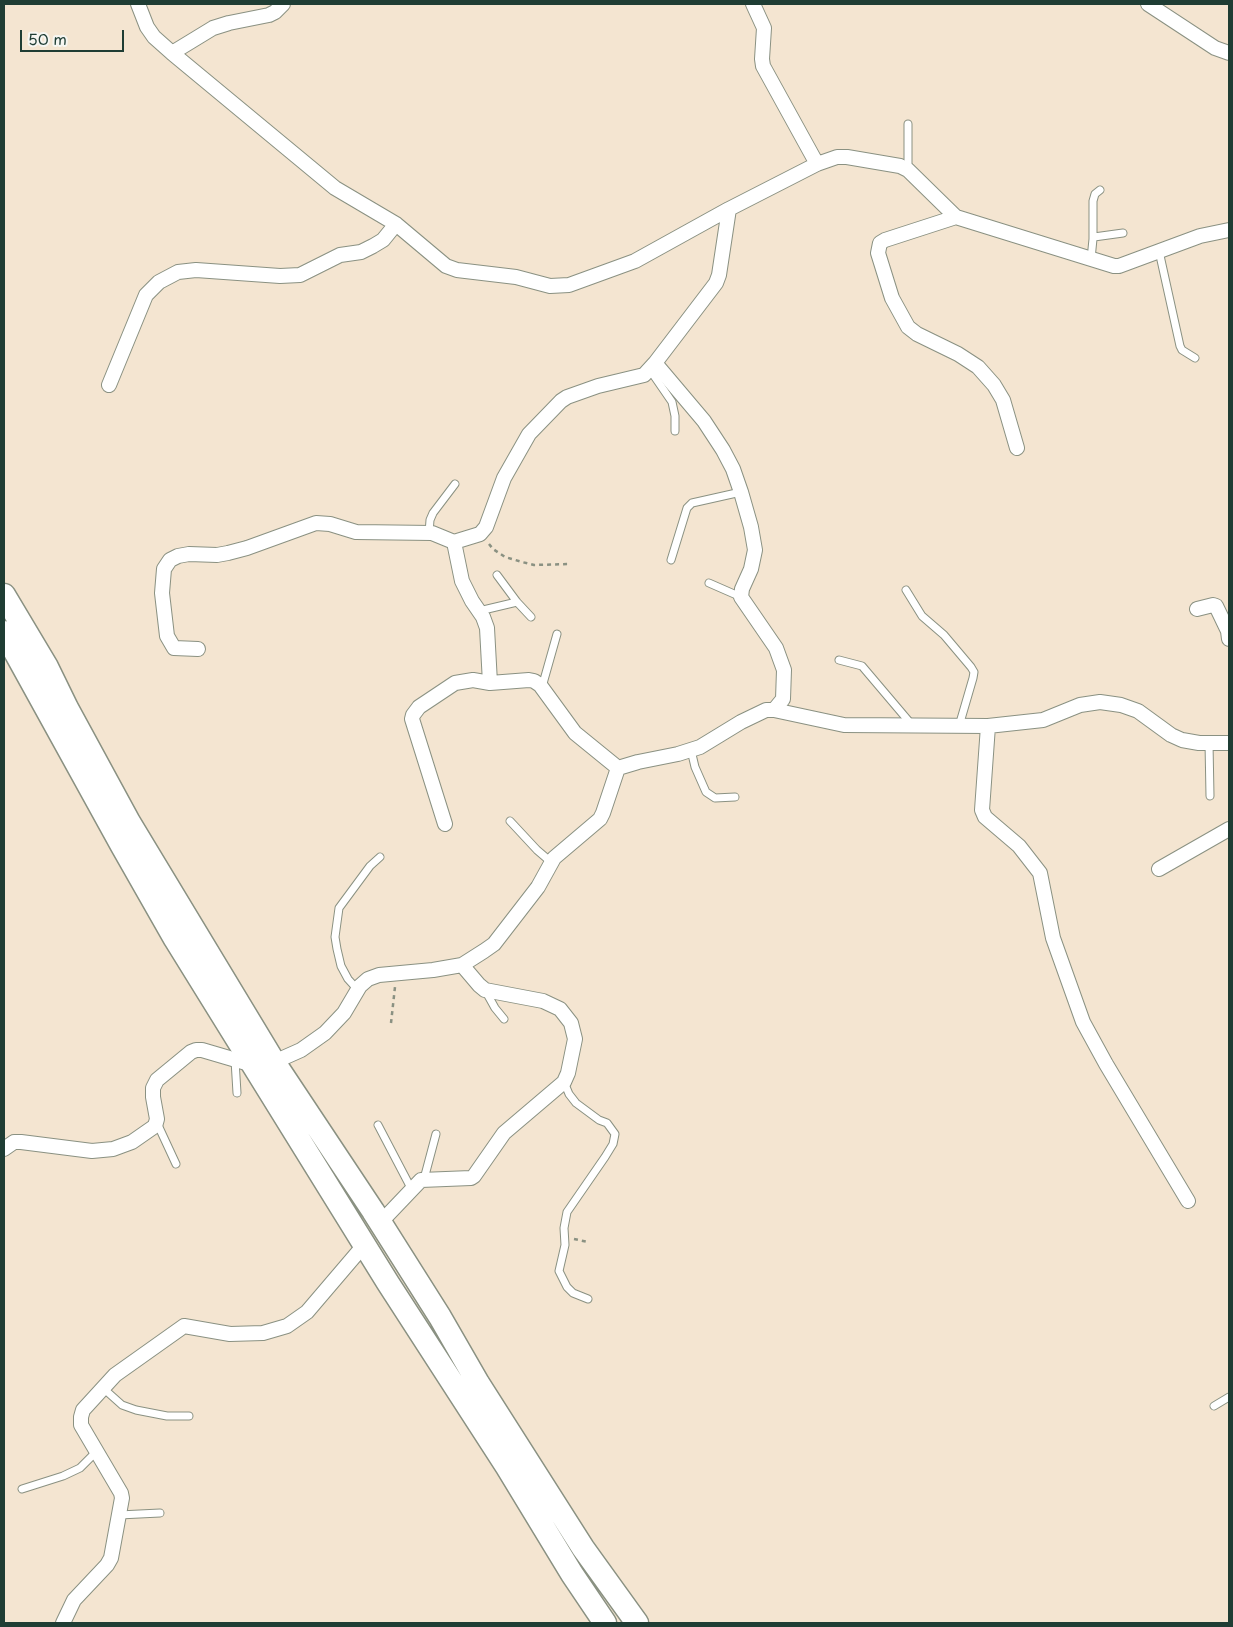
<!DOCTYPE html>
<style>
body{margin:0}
#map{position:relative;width:1233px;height:1627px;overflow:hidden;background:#f4e5d1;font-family:"Playpen Sans",sans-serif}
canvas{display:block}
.frame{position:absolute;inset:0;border:5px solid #1f3d34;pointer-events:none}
.scale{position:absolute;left:20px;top:30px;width:104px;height:22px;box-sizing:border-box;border:2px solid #1f3d34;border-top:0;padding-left:6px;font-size:15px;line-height:18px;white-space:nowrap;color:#1f3d34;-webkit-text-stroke:4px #f6f6f2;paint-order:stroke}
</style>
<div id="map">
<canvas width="1233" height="1627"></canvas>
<div class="frame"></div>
<div class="scale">50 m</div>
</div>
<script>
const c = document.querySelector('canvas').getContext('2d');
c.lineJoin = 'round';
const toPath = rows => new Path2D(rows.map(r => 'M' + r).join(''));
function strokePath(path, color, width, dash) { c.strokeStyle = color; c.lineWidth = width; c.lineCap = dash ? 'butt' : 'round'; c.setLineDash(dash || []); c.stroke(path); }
const service = toPath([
 [908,170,908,124],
 [1093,239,1093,201,1095,194,1100,190],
 [1159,251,1180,346,1182,350,1195,358],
 [1091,259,1093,239,1094,237,1123,233],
 [650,370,672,402,675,416,675,431],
 [429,533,430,520,433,513,455,484],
 [671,560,687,508,692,503,741,492],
 [497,575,517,602,531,617],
 [709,583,741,597],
 [906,590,922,616,944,635,971,667,974,672,973,678,959,726],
 [479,611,517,602],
 [839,660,862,666,912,725],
 [542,687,557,634],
 [1209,743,1210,796],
 [691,750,695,767,706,792,715,798,735,797],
 [510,821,537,850,551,862],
 [358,990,348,979,341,966,337,949,335,937,339,908,370,866,380,857],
 [485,990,495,1008,504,1019],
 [235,1060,237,1093],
 [564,1082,569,1094,576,1103,599,1120,607,1123,615,1134,613,1144,605,1157,567,1212,564,1228,565,1245,559,1271,567,1287,573,1293,588,1299],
 [157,1123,176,1164],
 [378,1125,412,1190],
 [424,1179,436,1134],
 [103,1388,122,1405,136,1410,167,1416,189,1416],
 [1214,1406,1229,1397],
 [22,1489,63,1476,80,1468,97,1451],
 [119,1515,160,1513]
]);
const minor = toPath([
 [138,4,147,27,154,37,172,53,335,188,396,224,446,266,457,270,516,277,550,286,569,285,635,261,729,209,817,164,837,157,847,157,900,166,908,170,956,217,1114,266,1119,266,1200,236,1229,230],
 [753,4,764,28,762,59,763,66,817,164],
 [1148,4,1215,48,1229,53],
 [172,53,213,28,229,23,269,15,275,12,283,4],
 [956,217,885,240,880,243,878,253,892,298,908,327,917,334,958,354,978,367,994,385,1003,400,1017,448],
 [655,363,704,421,723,450,733,469,741,492,751,527,755,550,751,569,742,589,741,597,776,648,784,670,783,699,774,710],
 [109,385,146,295,159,282,178,272,196,270,280,276,300,275,340,255,361,252,373,246,383,240,396,224],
 [454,542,462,581,472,601,483,617,487,628,490,683],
 [1197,609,1213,605,1216,606,1228,631,1229,639],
 [198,649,174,648,167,636,162,593,164,569,170,560,178,556,189,554,217,555,228,553,247,548,316,523,330,524,356,532,432,533,454,542,480,534,486,527,504,478,529,434,561,401,567,397,598,386,644,375,655,363,716,283,719,275,729,209],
 [988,726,982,810,985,817,1019,846,1040,873,1053,938,1083,1022,1106,1064,1188,1201],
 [445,824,412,719,413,715,419,707,455,683,473,680,490,683,529,680,534,681,540,685,575,733,618,768],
 [1159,869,1229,829],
 [274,1062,301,1050,325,1033,344,1013,360,986,368,979,379,975,433,970,462,965,484,951,494,944,538,887,554,858,600,819,603,813,618,768,638,762,678,754,700,747,741,722,766,710,774,710,844,725,988,726,1043,720,1080,705,1100,702,1121,705,1138,711,1171,735,1182,740,1199,743,1229,743],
 [4,1149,14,1142,21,1142,92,1151,113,1149,132,1142,155,1126,157,1119,153,1097,153,1088,157,1080,191,1052,196,1050,202,1050,253,1065],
 [380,1223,421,1180,471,1178,474,1176,504,1133,564,1082,568,1073,575,1039,571,1023,560,1009,543,1001,485,990,479,985,462,965],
 [63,1623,74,1600,107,1565,111,1558,122,1498,121,1493,81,1425,81,1417,83,1410,115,1375,184,1326,230,1334,263,1333,287,1326,307,1312,365,1244]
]);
const trunk = toPath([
 [4,595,47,667,67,708,129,822,274,1062,373,1211,440,1317,478,1383,583,1548,637,1623],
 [4,632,122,846,175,939,388,1283,507,1467,572,1574,605,1623]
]);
strokePath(service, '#8a9182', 9);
strokePath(minor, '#8a9182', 16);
strokePath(trunk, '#8a9182', 25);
strokePath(toPath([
 [489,544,493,549,505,557,522,562,534,565,571,564],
 [391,1023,395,987],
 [574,1239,588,1242]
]), '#8a9182', 2.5, [4, 4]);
strokePath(service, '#fff', 7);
strokePath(minor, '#fff', 14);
strokePath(trunk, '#fff', 22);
</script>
